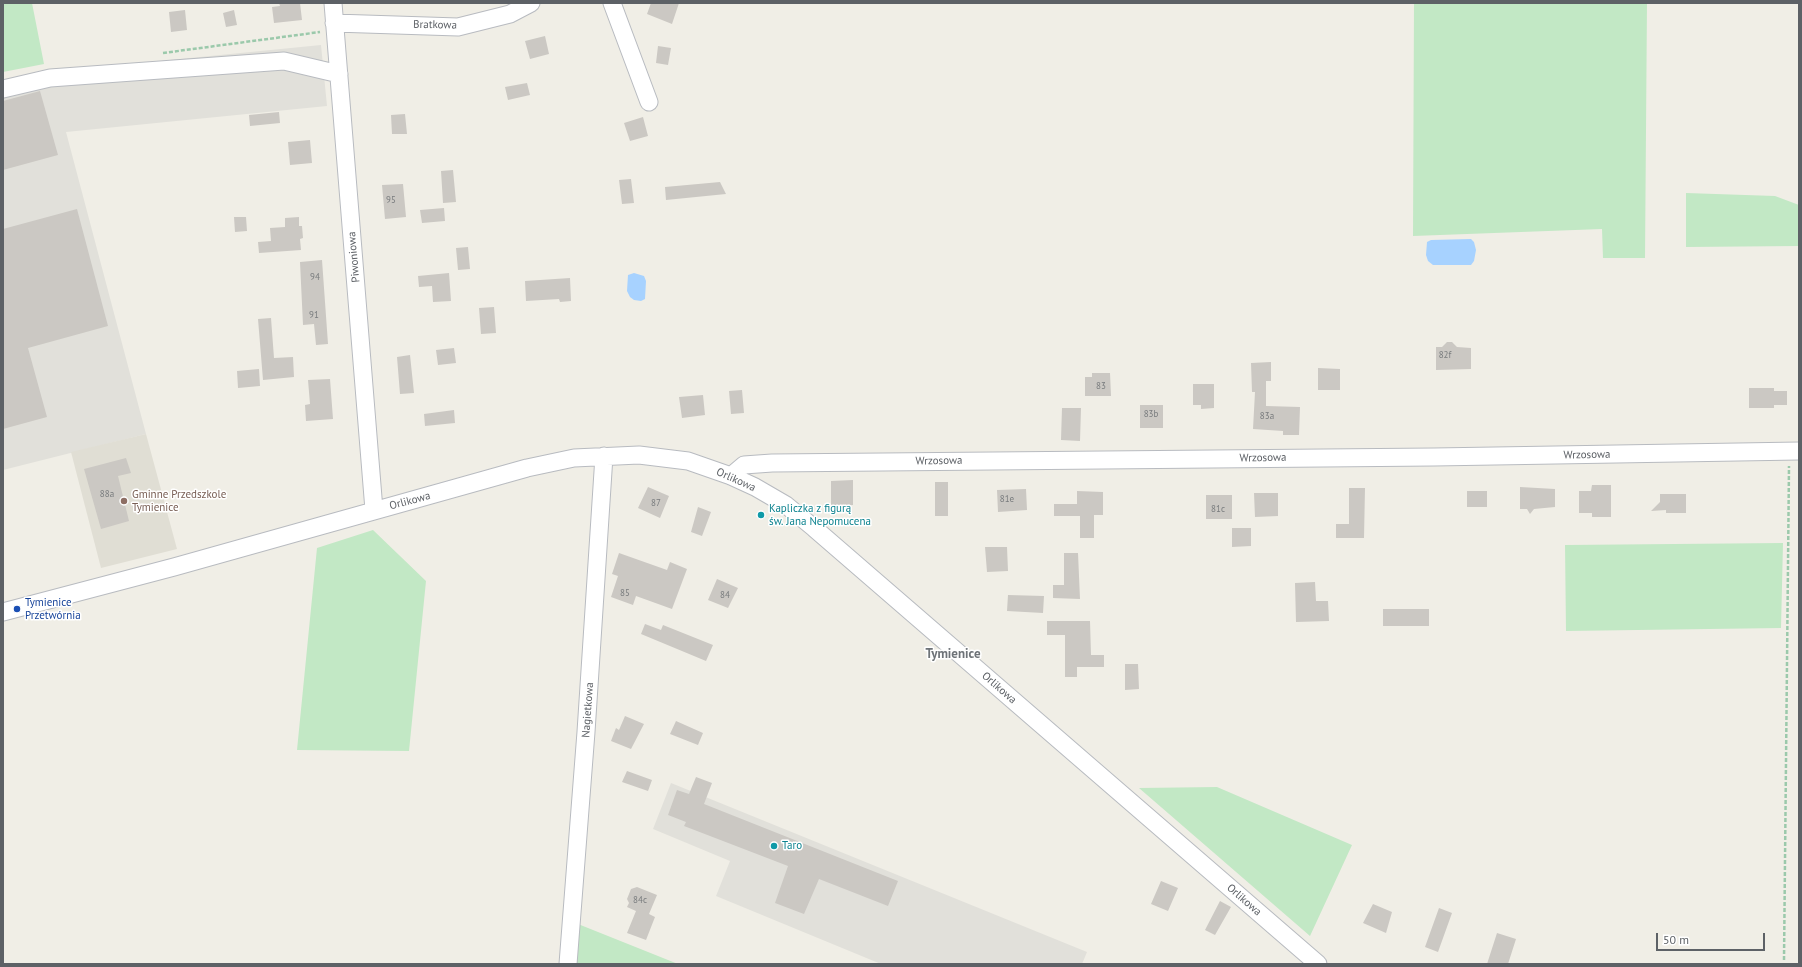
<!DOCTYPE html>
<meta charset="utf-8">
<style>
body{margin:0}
#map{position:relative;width:1802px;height:967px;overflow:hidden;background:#f0eee6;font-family:"PT Sans",sans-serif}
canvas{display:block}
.frame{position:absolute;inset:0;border:4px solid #5d6166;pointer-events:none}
.scale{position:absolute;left:1656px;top:933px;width:109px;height:18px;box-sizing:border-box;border:2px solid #5d6166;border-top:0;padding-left:5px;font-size:12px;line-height:14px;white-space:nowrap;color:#5d6166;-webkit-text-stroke:3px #fff;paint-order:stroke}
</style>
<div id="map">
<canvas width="1802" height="967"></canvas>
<div class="frame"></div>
<div class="scale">50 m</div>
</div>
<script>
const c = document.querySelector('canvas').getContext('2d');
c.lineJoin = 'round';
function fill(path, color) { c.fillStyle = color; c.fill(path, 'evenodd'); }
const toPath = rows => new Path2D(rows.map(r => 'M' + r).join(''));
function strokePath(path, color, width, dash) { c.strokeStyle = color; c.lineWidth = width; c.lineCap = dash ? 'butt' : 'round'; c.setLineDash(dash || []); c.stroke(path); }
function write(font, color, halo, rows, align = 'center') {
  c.font = font + ' "PT Sans",sans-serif'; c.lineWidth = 3; c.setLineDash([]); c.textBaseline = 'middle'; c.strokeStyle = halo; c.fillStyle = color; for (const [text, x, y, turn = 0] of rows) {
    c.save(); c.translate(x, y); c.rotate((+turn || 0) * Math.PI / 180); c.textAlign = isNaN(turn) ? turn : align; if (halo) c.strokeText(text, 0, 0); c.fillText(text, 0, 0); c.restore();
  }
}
fill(toPath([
 [321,45,327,106,66,132,146,434,3,470,3,80,49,72],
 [671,783,1087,952,1082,964,881,964,716,896,730,861,653,829]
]), '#e1e0da');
fill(toPath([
 [146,434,177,549,101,568,71,452]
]), '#e0ded4');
fill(toPath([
 [3,3,32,3,44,64,3,72],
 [1414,3,1647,3,1645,258,1603,258,1602,229,1413,236],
 [1686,193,1775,196,1799,205,1799,246,1686,247],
 [373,530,426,581,409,751,297,750,317,548],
 [1783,543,1781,628,1566,631,1565,545],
 [1217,787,1352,845,1310,936,1139,788],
 [578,924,678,964,575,964]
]), '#c2e8c5');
fill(toPath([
 [1471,239,1474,242,1476,250,1474,261,1471,265,1433,265,1428,261,1426,255,1427,242,1431,240],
 [634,273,644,276,646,281,645,299,641,301,634,300,630,297,627,291,628,275]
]), '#a7d2ff');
fill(toPath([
 [279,3,300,3,302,20,274,23,272,7,280,6],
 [651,3,679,3,672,24,647,14],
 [185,10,187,30,171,32,169,12],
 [234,10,237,25,226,27,223,13],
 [545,36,549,54,530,59,525,41],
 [658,46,671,48,668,65,656,63],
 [527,83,530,95,508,100,505,87],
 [40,91,58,155,3,170,3,101],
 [279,112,280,123,250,126,249,115],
 [405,114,407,134,392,134,391,115],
 [643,117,648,136,630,141,624,123],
 [310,140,312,163,290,165,288,142],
 [453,170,456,202,443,203,441,171],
 [631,179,634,203,622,204,619,180],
 [720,182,726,194,666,200,665,187],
 [403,184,406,217,385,219,382,185],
 [444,208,445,221,422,223,420,210],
 [77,209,108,326,28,348,47,417,3,429,3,229],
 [234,217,246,217,247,231,235,232],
 [299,217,299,226,302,226,303,238,300,239,301,250,259,253,258,242,271,241,270,228,285,227,285,218],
 [468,247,470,269,458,270,456,248],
 [322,260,328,344,316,345,314,324,303,325,300,262],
 [449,273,451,301,433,302,432,286,419,287,418,276],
 [570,278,571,301,560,302,559,299,526,301,525,281],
 [494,307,496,333,481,334,479,308],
 [271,318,274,358,293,357,294,377,263,380,258,319],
 [1447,342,1452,342,1457,347,1471,348,1471,369,1436,370,1436,347,1442,347],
 [454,348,456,363,438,365,436,350],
 [410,355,414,393,400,394,397,357],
 [1271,362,1271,381,1266,381,1266,406,1300,407,1299,435,1283,435,1283,431,1253,429,1255,392,1252,392,1251,363],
 [1318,368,1340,369,1340,390,1318,390],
 [259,369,260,386,238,388,237,371],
 [1092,373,1110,373,1111,396,1085,396,1085,377,1092,377],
 [330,379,333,419,306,421,305,405,310,404,308,380],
 [1193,384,1214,384,1214,408,1201,409,1201,405,1193,405],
 [1749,388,1774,388,1774,391,1787,391,1787,405,1774,405,1774,408,1749,408],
 [742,390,744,413,731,414,729,391],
 [703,395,705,415,682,418,679,397],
 [1140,405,1163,405,1163,428,1140,428],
 [1062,408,1081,408,1080,441,1061,440],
 [454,410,455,423,425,426,424,414],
 [126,458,131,473,118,476,129,521,101,529,84,469],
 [853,480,853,505,831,506,831,481],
 [935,482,948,482,948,516,935,516],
 [1592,485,1611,485,1611,517,1592,517,1592,513,1579,513,1579,491,1591,491],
 [648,487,669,496,660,518,638,508],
 [1520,487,1555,489,1555,507,1534,509,1530,514,1527,509,1520,509],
 [1349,488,1365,488,1364,538,1336,538,1336,524,1349,524],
 [1026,489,1027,510,998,512,997,490],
 [1077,491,1103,492,1103,515,1094,515,1094,538,1080,538,1080,516,1054,516,1054,504,1077,504],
 [1467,491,1487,491,1487,507,1467,507],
 [1254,493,1278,493,1278,516,1255,517],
 [1660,494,1686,494,1686,513,1666,513,1666,510,1651,511,1660,502],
 [1206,495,1232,495,1232,519,1206,519],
 [698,507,711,512,702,536,691,532],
 [1232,528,1251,528,1251,546,1232,547],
 [985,547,1007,547,1008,571,987,572],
 [619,553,667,570,670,562,687,569,672,609,636,596,633,605,611,597,618,576,612,574],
 [1064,553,1078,553,1080,599,1053,598,1053,585,1064,585],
 [717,579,738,588,728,608,708,600],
 [1315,582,1316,601,1328,601,1329,621,1296,622,1295,583],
 [1008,595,1044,596,1043,613,1007,611],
 [1383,609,1429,609,1429,626,1383,626],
 [1047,621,1090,621,1091,655,1104,655,1104,667,1077,667,1077,677,1065,677,1065,635,1047,635],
 [645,624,661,630,663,625,713,645,706,661,641,634],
 [1125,664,1138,664,1139,689,1125,690],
 [625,716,644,724,631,749,611,741,616,728,619,730],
 [676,721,703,733,698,745,670,734],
 [627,771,652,780,648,791,622,782],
 [696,777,712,783,704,804,898,881,888,906,819,879,804,914,775,903,788,866,684,826,686,822,668,815,677,790,689,794],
 [1161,881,1178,888,1168,911,1151,904],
 [637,887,657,895,649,914,655,917,646,940,627,933,636,911,627,907,629,903,627,899,631,889],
 [1220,901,1231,907,1215,935,1205,930],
 [1373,904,1392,912,1386,933,1363,923],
 [1439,908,1452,913,1438,952,1425,947],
 [1497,933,1516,939,1508,964,1487,964]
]), '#cbc8c3');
const minor = toPath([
 [333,3,374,510],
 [612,3,649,102],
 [334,23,458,27,510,14,531,3],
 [3,89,50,78,284,61,339,74],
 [731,476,744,465,772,463,1434,457,1799,451],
 [3,612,174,567,527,468,574,458,639,455,688,461,731,476,755,487,786,505,814,528,1318,964],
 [568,964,586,732,604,456]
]);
strokePath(minor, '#b8bbc0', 19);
strokePath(toPath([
 [163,53,320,32],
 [1784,960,1789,466]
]), '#9bc9ab', 2.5, [4, 2]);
strokePath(minor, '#fff', 17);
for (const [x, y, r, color] of [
 [124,501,4,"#8d6e63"],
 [761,515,4,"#0f9aa8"],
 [17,609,4,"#1a4fb4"],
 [774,846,4,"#0f9aa8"]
]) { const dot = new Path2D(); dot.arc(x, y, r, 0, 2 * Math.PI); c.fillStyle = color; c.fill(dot); strokePath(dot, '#fff', 1.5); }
write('9px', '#787b7d', null, [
 ["95",391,200],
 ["94",315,277],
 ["91",314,315],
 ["82f",1445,355],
 ["83",1101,386],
 ["83b",1151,414],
 ["83a",1267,416],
 ["88a",107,494],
 ["81e",1007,499],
 ["87",656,503],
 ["81c",1218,509],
 ["85",625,593],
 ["84",725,595],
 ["84c",640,900]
]);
write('11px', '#5d6166', '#fff', [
 ["Bratkowa",435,25,1],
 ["Piwoniowa",354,257,-95],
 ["Wrzosowa",1587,455,-1],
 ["Wrzosowa",1263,458,-1],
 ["Wrzosowa",939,461,-1],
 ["Orlikowa",736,480,24],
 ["Orlikowa",410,501,-15],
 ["Orlikowa",999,688,41],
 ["Nagietkowa",588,710,-86],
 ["Orlikowa",1244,900,41]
]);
write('11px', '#785e54', '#fff', [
 ["Gminne Przedszkole",132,495],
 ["Tymienice",132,508]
], 'left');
write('11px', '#0d838f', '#fff', [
 ["Kapliczka z figurą",769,509],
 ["św. Jana Nepomucena",769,522],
 ["Taro",782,846]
], 'left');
write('11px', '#164399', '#fff', [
 ["Tymienice",25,603],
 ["Przetwórnia",25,616]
], 'left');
write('bold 13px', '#6e7378', '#fff', [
 ["Tymienice",953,654]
]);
</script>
